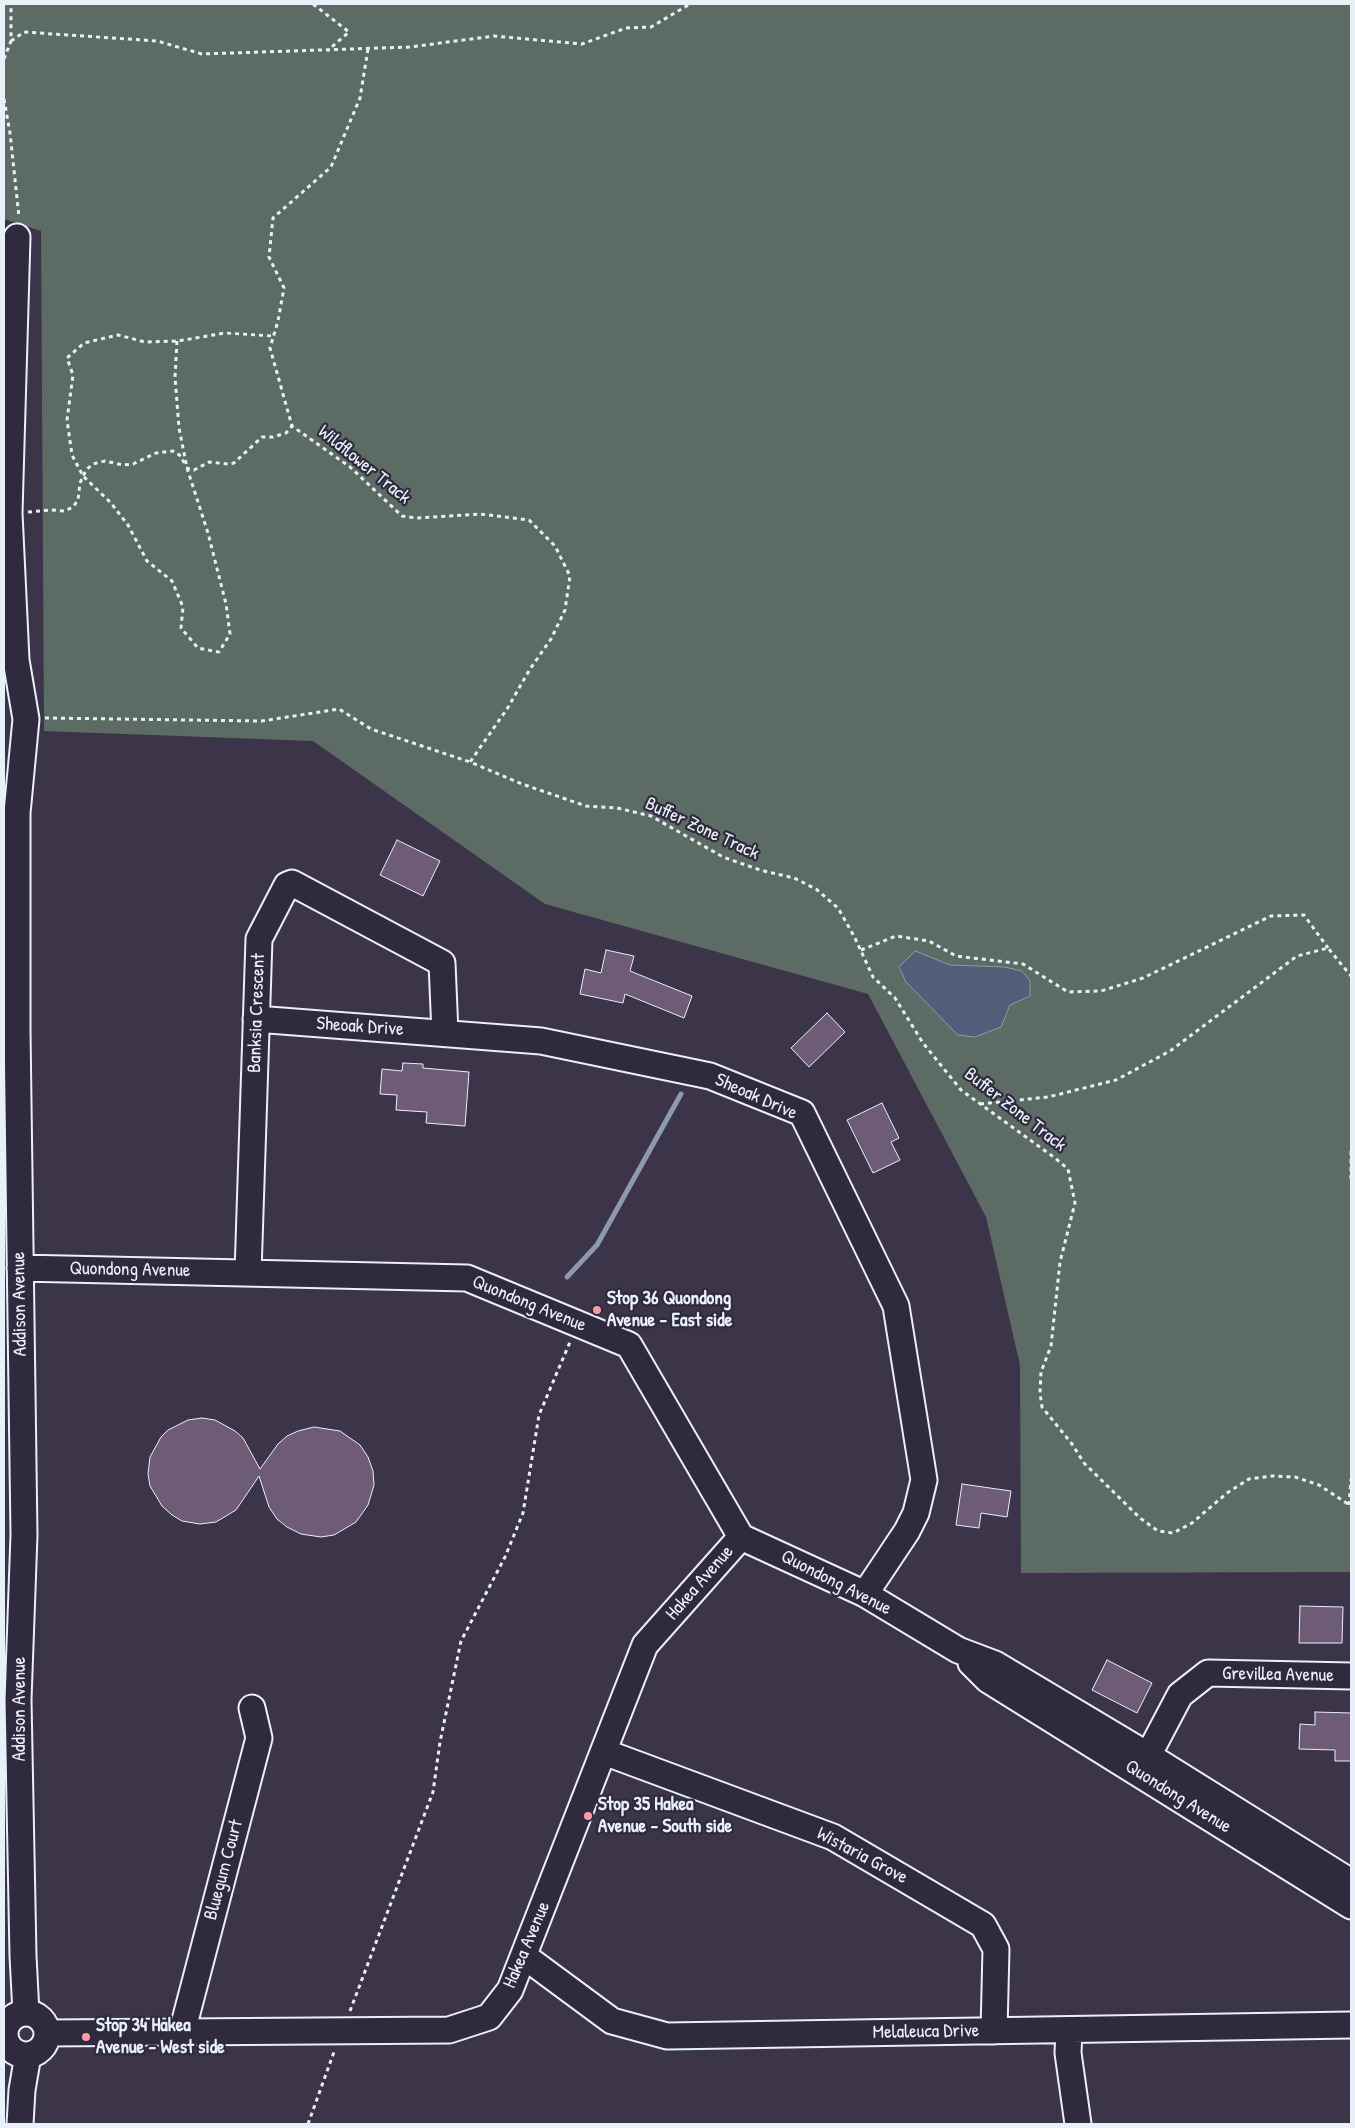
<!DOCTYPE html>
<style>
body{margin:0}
#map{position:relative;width:1355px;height:2128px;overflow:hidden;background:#3c3448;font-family:"Patrick Hand",sans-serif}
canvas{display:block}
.frame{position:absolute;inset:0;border:5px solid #e8f1f8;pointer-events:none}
</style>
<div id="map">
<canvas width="1355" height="2128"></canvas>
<div class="frame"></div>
</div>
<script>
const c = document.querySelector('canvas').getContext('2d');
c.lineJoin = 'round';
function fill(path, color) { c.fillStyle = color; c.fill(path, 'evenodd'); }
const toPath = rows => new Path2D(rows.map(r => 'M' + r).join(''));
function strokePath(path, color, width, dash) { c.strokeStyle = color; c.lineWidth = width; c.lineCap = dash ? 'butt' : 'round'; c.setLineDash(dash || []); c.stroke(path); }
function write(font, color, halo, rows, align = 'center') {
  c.font = font + ' "Patrick Hand",sans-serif'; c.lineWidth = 4.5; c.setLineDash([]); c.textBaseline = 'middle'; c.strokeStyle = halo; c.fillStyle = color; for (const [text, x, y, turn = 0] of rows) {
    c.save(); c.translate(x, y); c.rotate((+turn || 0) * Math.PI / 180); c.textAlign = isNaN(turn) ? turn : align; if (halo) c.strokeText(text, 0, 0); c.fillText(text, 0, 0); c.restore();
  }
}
fill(toPath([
 [4,4,1351,4,1351,1572,1021,1573,1020,1365,986,1217,868,994,545,904,313,741,44,731,41,231,4,219]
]), '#5c6c64');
const water = toPath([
 [915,951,950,965,1005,967,1022,971,1030,981,1030,996,1010,1005,1001,1027,975,1037,958,1035,906,982,899,967,915,951]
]);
fill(water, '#505e79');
strokePath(water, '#8d99ac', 1);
strokePath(toPath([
 [567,1277,597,1245,681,1094]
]), '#8d99ac', 5);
const building = toPath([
 [397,840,440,861,423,896,380,875,397,840],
 [606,950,634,956,630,971,692,996,684,1018,625,994,623,1003,580,994,585,969,601,973,606,950],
 [827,1013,845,1032,809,1067,791,1048,827,1013],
 [403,1063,423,1064,423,1068,469,1072,465,1126,426,1123,427,1112,396,1110,397,1095,380,1094,382,1069,402,1071,403,1063],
 [882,1103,899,1138,891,1142,900,1160,873,1173,847,1120,882,1103],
 [202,1418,215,1420,235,1431,243,1438,260,1469,278,1444,287,1436,298,1431,314,1427,340,1431,360,1445,368,1457,373,1471,374,1485,368,1505,356,1522,334,1535,321,1537,301,1534,287,1527,277,1519,269,1507,259,1476,236,1510,216,1522,200,1524,182,1521,172,1515,162,1506,150,1486,148,1474,150,1457,161,1437,168,1430,188,1420,202,1418],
 [962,1484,1011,1491,1007,1517,981,1513,979,1528,956,1525,962,1484],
 [1300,1606,1343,1607,1342,1643,1299,1643,1300,1606],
 [1107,1660,1152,1683,1137,1713,1092,1690,1107,1660],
 [1315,1712,1351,1713,1351,1761,1335,1761,1335,1750,1299,1749,1300,1724,1315,1725,1315,1712]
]);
fill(building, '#6e5c76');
strokePath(building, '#e8f1f8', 1);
const minor = toPath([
 [17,237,9,513,16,660,26,719,17,813,17,1030,24,1535,18,1700,23,1956,26,2013],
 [256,1019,541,1041,710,1076,802,1113,896,1306,924,1480,916,1513,907,1531,865,1594],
 [20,1268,467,1278,629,1345,741,1537,865,1594,958,1650,995,1664,1149,1756,1351,1882],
 [248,1273,259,939,287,885,292,883,442,963,445,1033],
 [971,1663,988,1680,1351,1906],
 [604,1752,833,1837,983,1925,996,1949,994,2031],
 [1141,1769,1180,1695,1208,1673,1351,1676],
 [524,1956,612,2021,667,2036,1351,2025],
 '5 2034a21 21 0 1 1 42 0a21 21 0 1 1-42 0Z',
 [1069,2030,1068,2053,1078,2124],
 [182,2032,259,1738,252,1708],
 [47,2033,449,2030,489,2017,510,1990,645,1645,741,1537],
 [20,2124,22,2090,28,2055]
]);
strokePath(minor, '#e8f1f8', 29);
strokePath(toPath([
 [313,4,349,32,327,51],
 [11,41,24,32,157,41,202,54,410,47,494,36,582,44,626,28,651,27,690,4],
 [368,49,360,98,331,167,273,218,269,257,284,288,278,321,270,348,292,426,350,467,402,516,416,518,480,514,529,520,555,546,570,576,565,610,551,639,530,669,507,709,470,762,522,784,586,806,617,808,651,816,723,857,760,870,794,878,816,889,838,908,854,936,873,977,895,998,923,1043,961,1090,1055,1158,1068,1169,1075,1203,1060,1262,1051,1346,1041,1372,1040,1393,1042,1407,1072,1444,1084,1463,1140,1518,1158,1531,1173,1533,1192,1523,1227,1493,1249,1479,1272,1476,1295,1477,1319,1485,1351,1506],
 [4,59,11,41,11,4],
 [4,99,10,133,19,217],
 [177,341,175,377,179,428,187,468,208,533,226,604,230,634,219,652,198,648,181,628,183,607,172,581,147,561,128,525,111,503,83,476,72,455,67,420,73,375,67,358,84,343,118,335,145,342,177,341,184,340,225,333,273,336],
 [186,468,194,470,209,462,228,464,234,463,262,437,273,437,286,433,292,426],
 [28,512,51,510,65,511,73,507,78,500,80,483,83,476,87,469,93,464,105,461,123,465,133,464,156,453,173,451,181,456,184,463],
 [45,718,262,721,339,709,371,729,470,762],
 [861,950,896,936,929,941,956,956,1023,964,1068,992,1101,991,1143,978,1271,916,1304,915,1328,948],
 [980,1104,1048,1097,1116,1080,1170,1051,1297,956,1328,948,1351,976],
 [1351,1151,1351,1179],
 [1349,1505,1351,1479],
 [350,2011,433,1792,440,1742,461,1641,505,1557,523,1513,539,1415,570,1342],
 [308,2124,334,2052]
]), '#e8f1f8', 3, [4, 4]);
strokePath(minor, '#2f2a3d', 25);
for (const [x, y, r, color] of [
 [597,1310,5,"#ff9aa2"],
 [588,1816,5,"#ff9aa2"],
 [86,2037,5,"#ff9aa2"]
]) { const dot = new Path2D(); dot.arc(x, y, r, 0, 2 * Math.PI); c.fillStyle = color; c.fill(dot); strokePath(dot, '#2f2a3d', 2); }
write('19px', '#e8f1f8', '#2f2a3d', [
 ["Wildflower Track",364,465,39],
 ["Buffer Zone Track",702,829,25],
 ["Banksia Crescent",257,1013,-88],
 ["Sheoak Drive",360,1027,4],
 ["Sheoak Drive",756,1097,24],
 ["Buffer Zone Track",1015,1110,38],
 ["Quondong Avenue",130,1270,1],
 ["Addison Avenue",20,1304,-91],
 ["Quondong Avenue",529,1304,22],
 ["Hakea Avenue",700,1583,-49],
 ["Quondong Avenue",836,1583,27],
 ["Grevillea Avenue",1278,1675,1],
 ["Addison Avenue",20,1709,-90],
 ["Quondong Avenue",1178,1797,32],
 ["Wistaria Grove",862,1856,28],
 ["Bluegum Court",224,1870,-75],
 ["Hakea Avenue",527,1945,-67],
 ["Melaleuca Drive",926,2032,-1]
]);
write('bold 19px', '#e8f1f8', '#2f2a3d', [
 ["Stop 36 Quondong",607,1299],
 ["Avenue - East side",607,1321],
 ["Stop 35 Hakea",598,1805],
 ["Avenue - South side",598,1827],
 ["Stop 34 Hakea",96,2026],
 ["Avenue - West side",96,2048]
], 'left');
</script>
